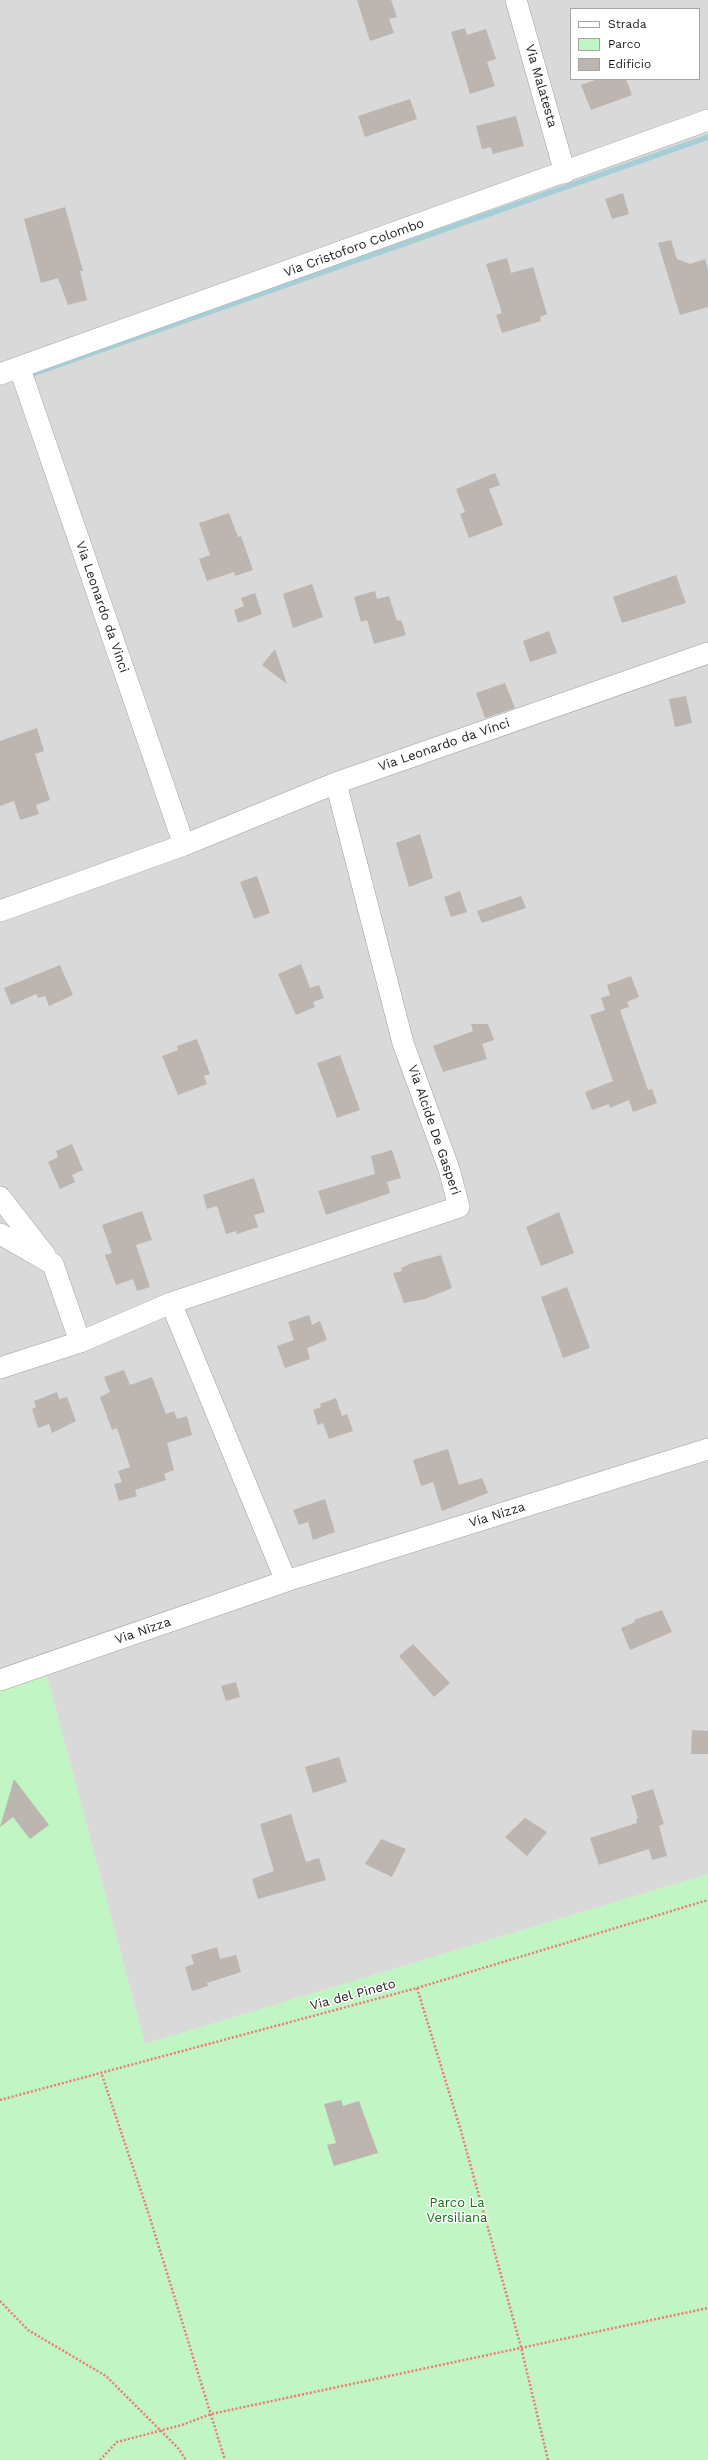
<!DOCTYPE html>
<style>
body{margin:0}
#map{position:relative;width:708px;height:2460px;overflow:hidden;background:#ede9e2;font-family:"Work Sans",sans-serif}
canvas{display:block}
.legend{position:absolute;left:570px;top:8px;width:130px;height:72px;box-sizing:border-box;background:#fff;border:1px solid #a4a4a4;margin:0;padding:5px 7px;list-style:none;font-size:12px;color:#1c1c1c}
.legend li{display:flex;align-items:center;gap:8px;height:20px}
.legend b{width:20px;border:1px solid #a4a4a4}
</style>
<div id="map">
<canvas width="708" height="2460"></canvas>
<ul class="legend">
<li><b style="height:5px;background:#fff"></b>Strada</li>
<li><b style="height:11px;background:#c1f5c4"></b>Parco</li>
<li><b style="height:11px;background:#bdb5af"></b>Edificio</li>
</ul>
</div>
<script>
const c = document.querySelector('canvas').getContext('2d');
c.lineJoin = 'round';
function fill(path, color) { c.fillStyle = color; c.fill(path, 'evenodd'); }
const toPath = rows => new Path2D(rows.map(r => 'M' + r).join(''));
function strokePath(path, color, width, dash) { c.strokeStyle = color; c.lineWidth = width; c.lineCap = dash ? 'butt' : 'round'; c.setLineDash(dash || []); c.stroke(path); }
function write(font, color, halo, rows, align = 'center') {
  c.font = font + ' "Work Sans",sans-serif'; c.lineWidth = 3; c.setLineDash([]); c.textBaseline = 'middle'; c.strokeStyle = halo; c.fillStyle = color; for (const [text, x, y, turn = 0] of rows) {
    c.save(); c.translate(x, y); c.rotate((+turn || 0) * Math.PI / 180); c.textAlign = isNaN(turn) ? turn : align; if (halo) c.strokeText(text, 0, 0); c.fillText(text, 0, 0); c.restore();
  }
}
fill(toPath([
 [0,0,708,0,708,1874,145,2044,47,1676,0,1691],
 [571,9,699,9,699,79,571,79]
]), '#dad9d9');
fill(toPath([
 [47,1676,145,2044,708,1874,708,2460,0,2460,0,1691]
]), '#c1f5c4');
strokePath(toPath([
 [27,376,708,137]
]), '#a6ced7', 5.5);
fill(toPath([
 [357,0,391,0,397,17,389,19,394,33,370,41],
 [465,28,467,35,486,29,496,59,487,62,495,86,470,94,451,32],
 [598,79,626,79,632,95,591,110,581,85],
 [410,99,417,119,365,137,358,116],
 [516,116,524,146,493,154,491,147,482,149,476,126],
 [623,193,629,214,612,219,605,199],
 [65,207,83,271,80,271,87,300,68,305,58,278,41,283,24,219],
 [671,240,677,259,690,264,705,259,708,269,708,307,680,315,658,243],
 [507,258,511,273,533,267,547,314,540,317,541,321,502,333,496,315,502,313,486,264],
 [495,473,500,485,489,489,503,525,469,538,460,514,465,512,456,489],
 [229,513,238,537,241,536,253,570,235,576,234,572,207,581,199,559,210,555,199,523],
 [676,575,686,603,622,623,613,597],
 [312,584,323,617,293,628,283,594],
 [375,591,377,599,389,596,397,621,401,620,406,635,374,644,367,620,361,622,354,597],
 [255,593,262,614,238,623,234,610,244,606,241,598],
 [549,631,557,653,530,662,523,641],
 [275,649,287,684,262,665],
 [505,683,515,708,485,718,476,693],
 [686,696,692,723,675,727,669,699],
 [37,728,44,751,35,754,50,800,36,805,39,814,20,820,14,801,0,806,0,741],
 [420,834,433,878,409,887,396,843],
 [257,876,270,913,254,919,240,882],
 [460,891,467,912,451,917,444,897],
 [521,896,526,908,482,923,477,911],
 [301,964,310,988,319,985,324,998,313,1002,315,1007,296,1015,278,974],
 [60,965,73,995,49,1006,45,996,38,998,36,994,11,1005,4,988],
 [631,976,639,997,627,1002,629,1007,620,1010,648,1090,652,1089,657,1103,633,1112,629,1100,610,1108,609,1104,592,1110,585,1092,613,1081,590,1015,605,1010,601,998,610,995,607,985],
 [471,1024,488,1024,494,1040,482,1044,487,1059,443,1072,433,1046,473,1031],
 [197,1039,210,1074,204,1076,207,1084,178,1095,162,1056,178,1050,177,1046],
 [340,1055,360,1110,337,1118,317,1063],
 [72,1144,83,1170,72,1175,75,1182,60,1189,48,1162,58,1157,56,1151],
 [392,1150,401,1178,387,1182,390,1193,326,1215,318,1191,375,1174,371,1156],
 [254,1178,265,1212,254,1215,258,1227,237,1234,236,1231,226,1234,217,1206,207,1209,203,1195],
 [142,1211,152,1240,136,1245,150,1287,137,1291,133,1279,116,1285,105,1255,112,1253,102,1225],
 [559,1212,574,1253,541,1266,526,1227],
 [441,1255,452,1288,425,1299,404,1303,393,1273,402,1271,401,1268,412,1263],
 [567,1287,590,1348,563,1358,541,1297],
 [309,1315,312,1325,320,1321,327,1340,307,1348,310,1359,285,1368,277,1346,294,1340,288,1322],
 [124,1370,130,1385,152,1377,166,1414,174,1411,177,1419,187,1416,192,1435,167,1443,174,1470,164,1474,166,1480,135,1490,137,1496,119,1501,114,1484,122,1482,118,1471,130,1467,117,1428,112,1430,100,1397,110,1392,104,1377],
 [57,1392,59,1399,67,1397,76,1421,52,1433,49,1424,38,1428,32,1409,36,1407,34,1401],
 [336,1398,342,1416,347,1414,353,1431,329,1439,323,1423,318,1425,313,1410,321,1407,320,1404],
 [448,1449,459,1485,482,1478,488,1493,442,1511,433,1482,421,1486,413,1460],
 [325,1499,335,1532,313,1540,308,1522,299,1525,293,1510],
 [662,1610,672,1632,630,1650,621,1628,635,1622,634,1620],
 [413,1644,450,1683,434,1697,399,1656],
 [236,1682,240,1697,226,1701,221,1686],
 [692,1730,708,1731,708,1754,691,1754],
 [339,1757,347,1782,313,1793,305,1767],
 [14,1779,49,1825,30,1839,13,1817,0,1827],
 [653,1789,664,1824,659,1826,667,1856,652,1860,649,1849,599,1865,590,1838,637,1823,636,1819,638,1818,631,1796],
 [291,1814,306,1862,319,1858,326,1880,258,1899,252,1879,274,1871,260,1824],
 [525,1818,547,1832,527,1856,505,1837],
 [381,1839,406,1849,392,1877,365,1864],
 [217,1947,220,1959,236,1955,241,1972,207,1983,208,1986,192,1991,185,1967,194,1964,191,1955],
 [341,2100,343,2106,359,2101,378,2153,334,2166,327,2145,336,2143,324,2104]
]), '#bdb5af');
const street = toPath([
 [516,0,565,173],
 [20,369,184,845],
 [0,374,708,120],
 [0,911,184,845,336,783,708,653],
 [0,1197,45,1255],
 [0,1234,53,1264,80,1342],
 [0,1368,80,1342,171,1303,459,1207,449,1169,403,1043,336,783],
 [286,1581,708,1449],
 [0,1680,286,1581,171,1303]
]);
strokePath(street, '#a0a0a0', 22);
strokePath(toPath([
 [417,1988,461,2131,521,2347,548,2460],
 [102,2075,149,2215,225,2460],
 [0,2100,417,1988,708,1900],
 [0,2301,28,2330,106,2376,178,2448,186,2460],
 [100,2460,117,2442,182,2425,211,2414,708,2308]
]), '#ef7a71', 2.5, [2, 2]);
strokePath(street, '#fff', 21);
write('13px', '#1c1c1c', '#fff', [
 ["Via Malatesta",541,86,74],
 ["Via Cristoforo Colombo",354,248,-20],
 ["Via Leonardo da Vinci",102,607,71],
 ["Via Leonardo da Vinci",444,745,-19],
 ["Via Alcide De Gasperi",434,1130,71],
 ["Via Nizza",497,1515,-17],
 ["Via Nizza",143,1631,-19],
 ["Via del Pineto",353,1995,-15]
]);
write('13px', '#137118', '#fff', [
 ["Parco La",457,2203],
 ["Versiliana",457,2218]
]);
</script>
